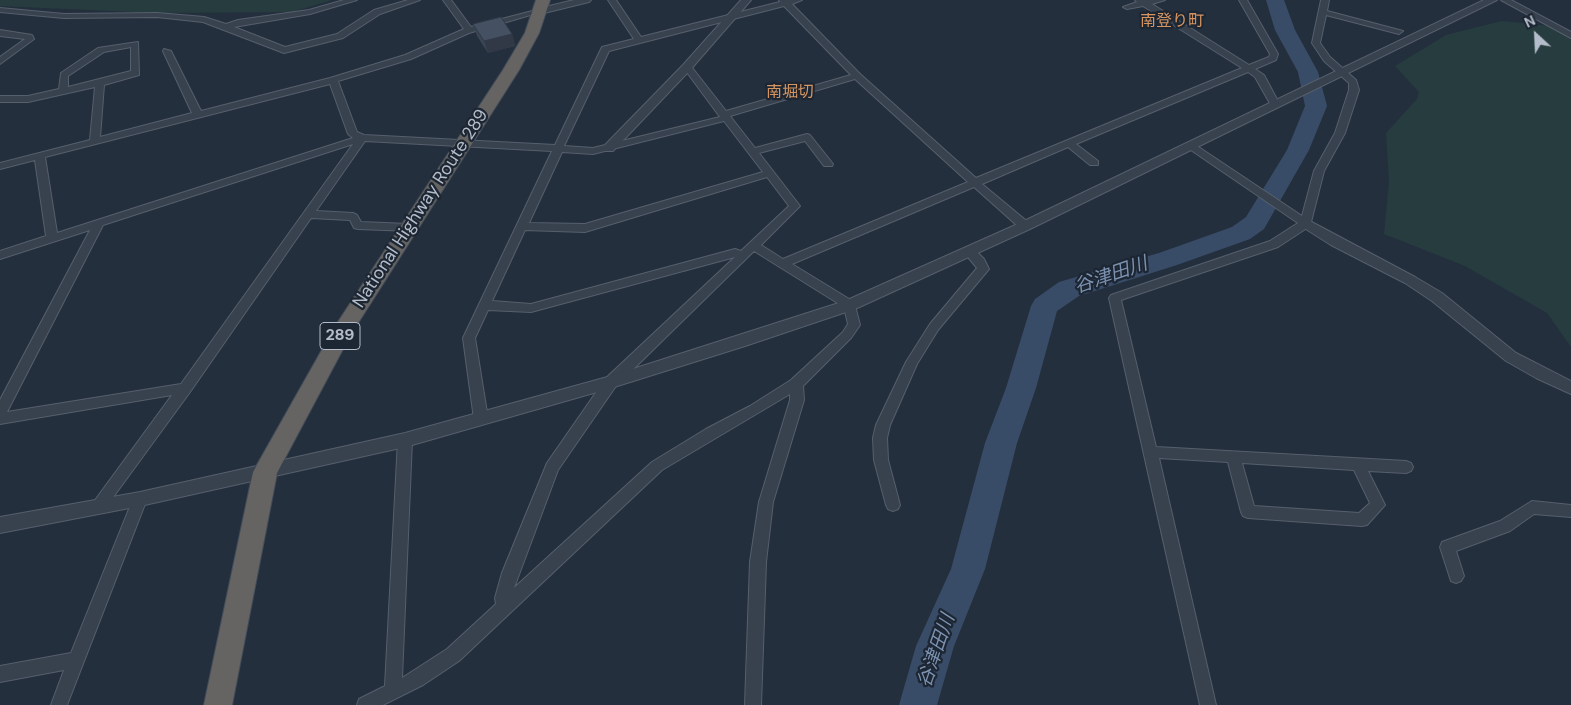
<!DOCTYPE html>
<meta charset="utf-8">
<style>
body{margin:0}
#map{position:relative;width:1571px;height:705px;overflow:hidden;background:#242f3e;font-family:"DM Sans",sans-serif}
canvas{display:block}
.north{position:absolute;left:1511px;top:10px;width:50px;height:50px;-webkit-text-stroke:4px #1d2633;paint-order:stroke;rotate:335deg;font-size:14px;font-weight:700;line-height:20px;text-align:center;color:#b4bcc9}
.north::after{content:'';display:block;margin:auto;width:18px;height:22px;background:#b4bcc9;clip-path:polygon(50% 0,100% 100%,50% 72%,0 100%)}
</style>
<div id="map">
<canvas width="1571" height="705"></canvas>
<div class="north">N</div>
</div>
<script>
const c = document.querySelector('canvas').getContext('2d');
c.lineJoin = 'round';
function fill(path, color) { c.fillStyle = color; c.fill(path, 'evenodd'); }
const toPath = rows => new Path2D(rows.map(r => 'M' + r).join(''));
function strokePath(path, color, width, dash) { c.strokeStyle = color; c.lineWidth = width; c.lineCap = dash ? 'butt' : 'round'; c.setLineDash(dash || []); c.stroke(path); }
function write(font, color, halo, rows, align = 'center') {
  c.font = font + ' "DM Sans","Noto Sans JP",sans-serif'; c.lineWidth = 4.5; c.setLineDash([]); c.textBaseline = 'middle'; c.strokeStyle = halo; c.fillStyle = color; for (const [text, x, y, turn = 0] of rows) {
    c.save(); c.translate(x, y); c.rotate((+turn || 0) * Math.PI / 180); c.textAlign = isNaN(turn) ? turn : align; if (halo) c.strokeText(text, 0, 0); c.fillText(text, 0, 0); c.restore();
  }
}
fill(toPath([
 [0,0,332,0,292,12,156,13,0,6],
 [1502,21,1550,26,1571,36,1571,347,1547,313,1465,266,1384,234,1389,182,1386,133,1417,99,1419,92,1395,66,1446,35]
]), '#263c3f');
fill(toPath([
 [1266,0,1284,0,1295,30,1318,72,1327,106,1309,150,1264,229,1250,239,1177,265,1079,296,1057,311,1036,388,1017,443,985,569,954,646,937,705,899,705,916,646,951,569,985,443,1006,388,1031,306,1035,299,1059,282,1159,253,1232,227,1246,217,1287,150,1305,106,1298,72,1275,30,1266,0]
]), '#394c67');
const minor = toPath([
 [344,0,357,0,310,14,234,27,285,47,337,34,374,10,408,0,420,0,380,14,343,38,284,53,203,22,157,17,64,18,0,12,0,8,64,14,157,13,204,17,226,24,238,20,309,10,344,0],
 [443,0,451,0,471,27,540,9,544,11,469,33,411,59,338,81,357,132,364,135,555,145,602,47,634,39,608,0,616,0,641,37,780,2,779,0,802,0,792,4,860,74,976,178,1242,68,1143,6,1127,9,1123,7,1137,2,1135,0,1165,0,1152,4,1249,65,1269,57,1270,54,1239,0,1247,0,1278,54,1276,60,1255,69,1264,75,1280,105,1278,107,1272,107,1255,77,1248,72,1076,144,1098,161,1098,165,1090,165,1068,147,982,184,1029,223,1030,226,1029,229,1021,229,974,187,792,264,854,302,860,325,851,338,803,386,804,400,773,502,766,562,761,705,745,705,750,562,759,502,790,400,790,394,662,470,459,661,423,685,383,705,357,705,359,699,385,686,398,440,400,436,405,434,410,436,412,440,402,678,447,649,496,604,495,598,502,573,547,463,606,378,735,257,531,312,488,310,475,338,488,419,486,423,481,424,476,423,474,419,463,338,552,151,365,141,316,211,353,213,357,215,361,222,408,224,413,228,412,231,358,229,354,228,350,220,311,218,190,392,103,511,98,513,93,511,91,507,93,503,172,395,0,424,0,400,90,230,0,259,0,251,46,236,35,160,0,169,0,163,90,140,95,87,28,102,0,102,0,96,28,96,59,89,61,73,98,48,138,42,139,75,104,85,100,137,192,113,163,51,164,49,171,51,201,111,330,78,405,55,464,29,443,0],
 [784,6,851,75,726,111,690,65,687,64,683,67,720,117,593,148,564,146,609,51,784,6],
 [131,47,131,71,68,87,68,76,104,52,131,47],
 [855,79,968,182,783,259,761,245,800,206,759,153,805,141,824,166,832,166,833,164,810,135,807,134,755,148,730,116,855,79],
 [330,84,348,134,353,138,57,233,45,157,330,84],
 [724,121,763,172,585,224,529,223,562,152,593,154,724,121],
 [353,144,181,384,7,412,103,225,353,144],
 [767,177,789,206,741,251,735,249,531,304,492,301,525,230,585,232,767,177],
 [754,251,844,307,848,324,843,332,791,380,750,406,706,429,652,462,514,588,558,470,616,386,754,251],
 [1321,0,1329,0,1327,11,1403,31,1399,34,1326,15,1320,43,1330,57,1356,80,1359,90,1345,133,1324,171,1310,226,1278,247,1121,300,1156,447,1406,461,1411,463,1413,467,1411,471,1406,473,1368,471,1385,505,1367,525,1362,526,1248,518,1243,516,1241,512,1228,462,1159,458,1216,705,1200,705,1109,298,1111,295,1270,241,1298,223,1185,146,1190,143,1194,144,1302,216,1314,171,1335,133,1349,90,1349,83,1324,61,1312,43,1321,0],
 [1242,463,1354,470,1370,503,1359,513,1254,506,1242,463],
 [1501,0,1511,0,1571,32,1571,38,1501,0],
 [0,30,32,35,34,39,0,64,0,57,25,39,0,36,0,30],
 [969,247,973,248,984,259,989,269,938,330,917,364,890,425,887,438,888,460,900,505,898,509,893,511,888,509,886,505,874,460,873,438,876,425,906,362,930,324,977,268,963,251,969,247],
 [140,493,145,495,147,499,67,705,51,705,64,670,0,682,0,666,71,653,133,499,135,495,140,493],
 [1532,501,1571,505,1571,517,1534,514,1510,531,1456,551,1464,576,1461,581,1456,583,1451,581,1440,547,1442,542,1500,521,1532,501]
]);
const tertiary = toPath([
 [574,0,591,0,589,2,540,14,535,11,537,9,574,0],
 [741,0,751,0,691,69,613,151,605,151,603,148,605,145,683,65,741,0],
 [1484,0,1497,0,1030,229,855,309,745,346,611,388,405,447,140,506,0,533,0,517,140,492,405,433,611,376,845,301,1020,223,1484,0],
 [1306,219,1415,277,1442,293,1516,353,1571,381,1571,394,1536,378,1506,361,1432,301,1405,283,1331,245,1301,226,1299,223,1306,219]
]);
const trunk = toPath([
 [536,0,550,0,539,33,519,70,351,334,277,473,232,705,204,705,253,472,336,325,503,70,525,33,536,0]
]);
strokePath(minor, '#565f6c', 2);
strokePath(tertiary, '#565f6c', 2);
strokePath(trunk, '#434c59', 2);
fill(minor, '#38414e');
fill(tertiary, '#38414e');
fill(trunk, '#656462');
fill(toPath([
 [473,24,512,34,515,46,488,53,477,36]
]), '#3b4654');
fill(toPath([
 [512,34,515,46,488,53,484,41]
]), '#303945');
const building = toPath([
 [501,17,512,34,484,41,473,24,501,17]
]);
fill(building, '#455162');
strokePath(building, '#303945', 1);
write('16px', '#d59563', '#1d2633', [
 ["南登り町",1172,22],
 ["南堀切",790,93]
]);
for (const [x, y, w] of [
 [340,336,40]
]) { const box = new Path2D(); box.roundRect(x - w / 2, y - 13.5, w, 27, 4); c.fillStyle = '#1d2633'; c.fill(box); strokePath(box, '#b4bcc9', 1); }
write('bold 16px', '#b4bcc9', null, [
 ["289",340,336]
]);
write('18px', '#b4bcc9', '#1d2633', [
 ["National Highway Route 289",421,209,-57]
]);
write('italic 19px', '#7c92b1', '#1d2633', [
 ["谷津田川",1111,276,-19],
 ["谷津田川",937,651,-71]
]);
</script>
